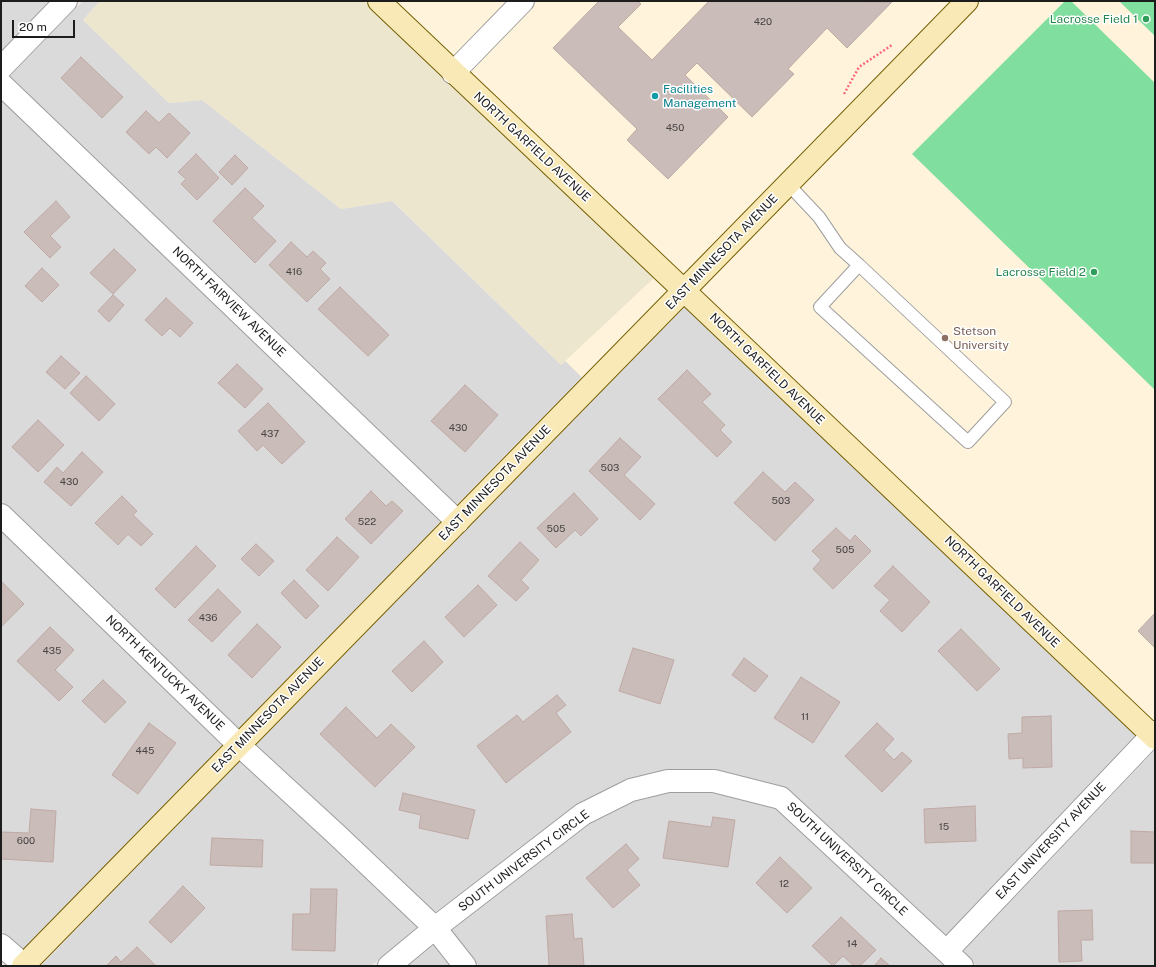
<!DOCTYPE html>
<style>
body{margin:0}
#map{position:relative;width:1156px;height:967px;overflow:hidden;background:#eee7e3;font-family:"Public Sans",sans-serif}
canvas{display:block}
.frame{position:absolute;inset:0;border:2px solid #1d1d1d;pointer-events:none}
.scale{position:absolute;left:12px;top:20px;width:63px;height:18px;box-sizing:border-box;border:2px solid #1d1d1d;border-top:0;padding-left:5px;font-size:12px;line-height:14px;white-space:nowrap;color:#1d1d1d;-webkit-text-stroke:3px #fff;paint-order:stroke}
</style>
<div id="map">
<canvas width="1156" height="967"></canvas>
<div class="frame"></div>
<div class="scale">20 m</div>
</div>
<script>
const c = document.querySelector('canvas').getContext('2d');
c.lineJoin = 'round';
function fill(path, color) { c.fillStyle = color; c.fill(path, 'evenodd'); }
const toPath = rows => new Path2D(rows.map(r => 'M' + r).join(''));
function strokePath(path, color, width, dash) { c.strokeStyle = color; c.lineWidth = width; c.lineCap = dash ? 'butt' : 'round'; c.setLineDash(dash || []); c.stroke(path); }
function write(font, color, halo, rows, align = 'center') {
  c.font = font + ' "Public Sans",sans-serif'; c.lineWidth = 3; c.setLineDash([]); c.textBaseline = 'middle'; c.strokeStyle = halo; c.fillStyle = color; for (const [text, x, y, turn = 0] of rows) {
    c.save(); c.translate(x, y); c.rotate((+turn || 0) * Math.PI / 180); c.textAlign = isNaN(turn) ? turn : align; if (halo) c.strokeText(text, 0, 0); c.fillText(text, 0, 0); c.restore();
  }
}
fill(toPath([
 [1,1,49,1,1,51],
 [83,1,100,1,83,20,169,103,202,100,341,209,392,201,561,365,655,277,668,289,456,505,9,77],
 [1,99,441,521,238,729,1,500],
 [686,306,1136,734,946,935,788,790,782,787,713,770,667,770,627,779,577,804,434,913,255,746],
 [1,530,223,744,22,950,1,930],
 [1154,751,1155,752,1155,966,977,966,963,952],
 [240,761,329,843,417,927,371,966,41,966],
 [671,792,714,792,776,808,947,966,479,966,451,931,590,824,636,801],
 [434,945,451,966,408,966]
]), '#dbdada');
fill(toPath([
 [194,1,1155,1,1155,732,685,290,591,386]
]), '#fff4db');
fill(toPath([
 [100,1,364,1,446,80,655,277,561,365,393,201,341,209,202,100,169,103,83,20]
]), '#ede6ce');
fill(toPath([
 [1065,1,1071,1,1155,83,1155,390,912,154],
 [1119,1,1155,1,1155,36]
]), '#80de9e');
const building = toPath([
 [599,1,638,1,641,4,618,27,652,60,709,1,892,2,847,48,827,28,788,69,794,74,752,117,697,63,685,75,728,117,668,179,627,140,637,129,553,48,599,1],
 [81,57,123,97,102,118,61,78,81,57],
 [146,111,159,123,169,113,190,133,167,158,156,147,149,154,126,132,146,111],
 [196,154,219,178,197,200,181,184,186,179,178,172,196,154],
 [235,155,248,168,232,185,219,172,235,155],
 [245,188,264,206,252,218,276,241,255,263,213,221,245,188],
 [56,201,70,217,50,236,61,247,50,258,24,232,56,201],
 [291,242,307,257,313,251,326,263,320,269,330,279,307,302,269,265,291,242],
 [114,249,136,270,113,294,90,273,114,249],
 [42,268,59,285,42,302,25,286,42,268],
 [340,287,389,335,368,356,318,309,340,287],
 [113,295,124,305,109,322,98,311,113,295],
 [166,298,193,323,180,337,170,328,162,336,145,320,166,298],
 [61,356,80,373,65,389,46,372,61,356],
 [237,364,263,389,245,408,218,383,237,364],
 [687,370,711,394,702,402,725,425,720,430,732,442,717,457,658,399,687,370],
 [86,376,115,404,99,421,70,393,86,376],
 [465,385,498,415,465,452,431,421,465,385],
 [268,403,305,442,282,464,263,445,257,451,238,431,268,403],
 [38,420,64,445,38,472,12,447,38,420],
 [620,438,641,457,624,475,655,504,640,520,589,471,620,438],
 [82,452,103,472,71,506,44,482,57,467,63,473,82,452],
 [763,472,785,492,795,482,814,500,775,541,734,503,763,472],
 [371,491,386,506,392,501,403,511,371,544,345,519,371,491],
 [574,493,598,519,581,536,575,530,556,548,537,528,574,493],
 [122,496,137,511,133,515,153,534,141,546,128,534,118,545,95,523,122,496],
 [836,528,850,541,855,535,871,551,833,589,813,569,821,560,812,551,836,528],
 [337,537,359,557,328,591,306,570,337,537],
 [520,542,539,560,521,580,529,588,516,601,488,576,520,542],
 [256,544,274,561,259,576,241,559,256,544],
 [196,546,216,566,175,608,155,589,196,546],
 [893,566,930,602,902,632,880,611,890,600,874,586,893,566],
 [294,580,319,606,306,619,281,593,294,580],
 [1,581,24,604,1,627,1,581],
 [478,585,497,605,464,637,445,617,478,585],
 [218,589,241,612,212,642,188,620,218,589],
 [1155,613,1155,648,1138,631,1155,613],
 [257,624,281,647,252,678,228,655,257,624],
 [50,627,74,650,55,670,73,687,59,701,17,661,50,627],
 [961,629,1000,669,977,691,938,651,961,629],
 [424,641,443,662,412,692,392,671,424,641],
 [633,648,674,660,660,704,619,691,633,648],
 [744,658,768,676,755,692,732,675,744,658],
 [801,677,840,702,813,743,774,718,801,677],
 [103,680,126,702,105,723,82,701,103,680],
 [557,695,566,705,556,713,571,732,506,783,477,746,517,715,523,722,557,695],
 [346,707,377,738,391,724,415,747,375,787,320,734,346,707],
 [1051,716,1052,767,1023,768,1023,758,1009,759,1008,734,1022,733,1022,717,1051,716],
 [149,723,176,743,138,794,112,775,149,723],
 [877,723,894,739,884,750,894,760,902,752,912,761,882,792,845,756,877,723],
 [403,793,475,810,468,839,419,828,421,815,399,810,403,793],
 [975,806,976,841,925,843,924,809,975,806],
 [31,809,56,811,53,862,1,859,1,832,29,833,31,809],
 [713,817,735,820,728,867,663,858,669,821,711,827,713,817],
 [1131,831,1155,832,1155,863,1131,863,1131,831],
 [212,838,263,840,262,867,210,865,212,838],
 [626,844,639,859,627,870,640,885,613,908,586,878,626,844],
 [780,857,812,888,787,913,756,883,780,857],
 [183,886,205,908,171,943,149,922,183,886],
 [311,889,337,889,335,951,292,950,293,914,310,914,311,889],
 [1092,910,1093,940,1081,940,1082,961,1059,962,1058,911,1092,910],
 [572,914,574,939,582,938,584,966,549,966,546,916,572,914],
 [841,917,876,950,860,966,854,966,843,956,833,966,812,946,841,917],
 [137,947,156,966,106,966,116,956,121,962,137,947],
 [881,958,890,966,874,966,881,958]
]);
fill(building, '#cabcb9');
strokePath(building, '#c0a9a5', 1);
const lane = toPath([
 [788,184,819,217,840,248,859,265,1005,402,968,442,820,307,859,265]
]);
const street = toPath([
 [1,68,66,1],
 [453,73,523,1],
 [1,84,458,522],
 [1,515,239,745,337,835,435,928,465,966],
 [1,945,24,965],
 [947,951,1155,732],
 [389,966,435,928,583,814,631,790,668,781,714,781,781,798,962,966]
]);
const secondary = toPath([
 [379,1,1155,738],
 [23,966,967,1]
]);
strokePath(lane, '#9e9e9e', 14);
strokePath(street, '#9e9e9e', 24);
strokePath(secondary, '#745f04', 24);
strokePath(toPath([
 [844,94,859,67,892,45]
]), '#fa6884', 2.5, [2, 2]);
strokePath(lane, '#fff', 12);
strokePath(street, '#fff', 22);
strokePath(secondary, '#f9e9b6', 22);
for (const [x, y, r, color] of [
 [1146,19,4,"#2e9e5b"],
 [655,96,4,"#0f9aa8"],
 [1094,272,4,"#2e9e5b"],
 [945,338,4,"#8d6e63"]
]) { const dot = new Path2D(); dot.arc(x, y, r, 0, 2 * Math.PI); c.fillStyle = color; c.fill(dot); strokePath(dot, '#fff', 1.5); }
write('10px', '#484544', null, [
 ["420",763,22],
 ["450",675,128],
 ["416",294,272],
 ["430",458,428],
 ["437",270,434],
 ["503",610,468],
 ["430",69,482],
 ["503",781,501],
 ["522",367,522],
 ["505",556,529],
 ["505",845,550],
 ["436",208,618],
 ["435",52,651],
 ["11",805,717],
 ["445",145,751],
 ["15",944,827],
 ["600",26,841],
 ["12",784,884],
 ["14",852,944]
]);
write('12px', '#27864d', '#fff', [
 ["Lacrosse Field 1",1138,19],
 ["Lacrosse Field 2",1086,272]
], 'right');
write('12px', '#0d838f', '#fff', [
 ["Facilities",663,89],
 ["Management",663,103]
], 'left');
write('12px', '#1d1d1d', '#fff', [
 ["NORTH GARFIELD AVENUE",532,147,43],
 ["EAST MINNESOTA AVENUE",722,252,-46],
 ["NORTH FAIRVIEW AVENUE",229,302,44],
 ["NORTH GARFIELD AVENUE",767,369,44],
 ["EAST MINNESOTA AVENUE",495,483,-46],
 ["NORTH GARFIELD AVENUE",1002,592,44],
 ["NORTH KENTUCKY AVENUE",165,673,44],
 ["EAST MINNESOTA AVENUE",268,715,-46],
 ["EAST UNIVERSITY AVENUE",1051,841,-47],
 ["SOUTH UNIVERSITY CIRCLE",847,859,43],
 ["SOUTH UNIVERSITY CIRCLE",524,861,-37]
]);
write('12px', '#785e54', '#fff', [
 ["Stetson",953,331],
 ["University",953,345]
], 'left');
</script>
